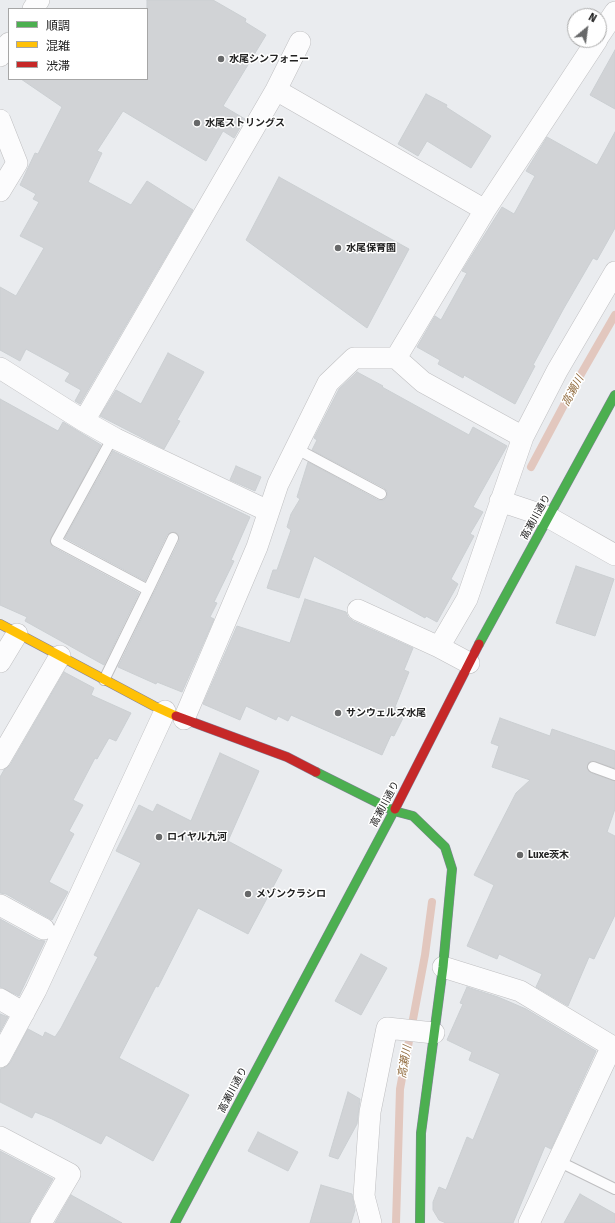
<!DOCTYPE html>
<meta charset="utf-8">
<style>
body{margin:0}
#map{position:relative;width:615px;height:1223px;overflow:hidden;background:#eaecef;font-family:"Fira Sans","Noto Sans JP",sans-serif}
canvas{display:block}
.legend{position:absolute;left:8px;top:8px;width:140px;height:72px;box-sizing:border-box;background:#fff;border:1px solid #a6a6a6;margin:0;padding:5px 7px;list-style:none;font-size:12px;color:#212121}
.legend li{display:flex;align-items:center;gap:8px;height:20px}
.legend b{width:20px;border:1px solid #a6a6a6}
.north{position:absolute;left:567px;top:8px;width:40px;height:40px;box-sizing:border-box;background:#fff;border:1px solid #a6a6a6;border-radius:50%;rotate:29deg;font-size:11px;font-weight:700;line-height:16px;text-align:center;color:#212121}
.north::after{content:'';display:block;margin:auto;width:14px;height:18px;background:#676869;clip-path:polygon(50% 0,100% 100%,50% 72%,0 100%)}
</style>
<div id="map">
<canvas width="615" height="1223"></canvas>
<ul class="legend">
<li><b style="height:5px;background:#4caf50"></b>順調</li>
<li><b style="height:5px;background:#ffc107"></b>混雑</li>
<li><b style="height:5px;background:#c62828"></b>渋滞</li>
</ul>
<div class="north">N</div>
</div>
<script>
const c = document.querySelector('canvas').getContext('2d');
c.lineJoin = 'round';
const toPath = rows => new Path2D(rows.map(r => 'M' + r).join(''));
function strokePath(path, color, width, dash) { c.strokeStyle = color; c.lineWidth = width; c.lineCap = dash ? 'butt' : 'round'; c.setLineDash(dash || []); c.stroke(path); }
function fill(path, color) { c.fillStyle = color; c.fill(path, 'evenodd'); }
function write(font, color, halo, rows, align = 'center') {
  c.font = font + ' "Fira Sans","Noto Sans JP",sans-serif'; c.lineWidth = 3; c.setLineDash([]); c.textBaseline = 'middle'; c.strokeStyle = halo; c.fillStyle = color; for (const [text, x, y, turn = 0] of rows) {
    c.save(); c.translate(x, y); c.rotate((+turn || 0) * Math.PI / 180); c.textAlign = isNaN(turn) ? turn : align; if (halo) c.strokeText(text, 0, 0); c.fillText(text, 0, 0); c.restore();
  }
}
strokePath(toPath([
 [531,467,573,388,615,315],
 [396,1223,400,1089,425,955,432,902]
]), '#e2c7be', 8);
const building = toPath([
 [147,0,213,0,246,19,245,22,266,35,223,106,245,119,234,138,223,131,206,161,123,111,97,151,102,153,88,182,131,205,147,181,193,210,80,404,75,401,81,390,65,381,70,373,26,349,20,361,0,350,0,287,16,296,44,248,20,236,39,202,33,199,36,194,20,185,35,153,38,154,62,107,21,79,147,79,147,0],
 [615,50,615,109,590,95,615,50],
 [426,94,447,105,446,107,491,136,471,168,427,141,418,156,398,144,426,94],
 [615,132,615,228,597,260,593,258,564,308,533,365,535,366,515,404,464,375,463,378,438,364,440,360,417,347,435,316,441,320,467,273,462,271,502,207,514,214,535,176,526,171,547,137,597,165,615,132],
 [279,177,409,249,367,328,246,240,279,177],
 [168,353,204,372,177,420,180,421,164,449,100,416,116,390,141,404,168,353],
 [357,372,383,386,382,387,469,435,473,427,507,446,473,507,483,512,470,534,474,536,451,579,458,584,437,622,426,616,425,618,314,556,299,598,267,588,273,570,277,570,291,530,287,527,291,514,300,499,297,497,308,462,378,500,384,500,387,497,387,491,384,488,312,450,317,440,314,438,339,389,357,372],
 [0,399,58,431,63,422,101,445,50,541,53,547,139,593,104,665,25,621,27,617,0,605,0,399],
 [113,451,250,517,231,560,234,561,214,602,217,603,210,617,214,619,182,692,157,682,156,684,118,667,179,541,178,534,173,532,167,535,145,581,65,538,113,451],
 [236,466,261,477,255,491,230,480,236,466],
 [576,566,614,579,595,636,556,623,576,566],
 [305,599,346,612,348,617,353,621,413,648,404,670,409,672,395,707,406,712,394,736,391,735,382,755,291,715,288,721,278,716,276,720,246,706,240,720,203,704,237,626,290,643,305,599],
 [64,672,94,688,91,695,131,713,116,741,109,738,97,759,95,758,73,800,83,805,69,831,74,834,49,882,68,892,52,920,6,894,0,893,0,777,4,770,10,765,64,672],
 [500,718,550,736,552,729,615,751,615,768,592,761,589,762,587,768,591,773,615,781,615,809,607,832,615,836,615,915,594,959,589,957,568,1006,536,987,542,974,499,954,497,959,467,946,494,885,474,875,516,793,530,780,492,767,499,746,491,743,500,718],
 [220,753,259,771,228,841,282,870,248,934,198,908,158,987,156,986,119,1058,189,1095,153,1161,106,1135,101,1144,52,1119,35,1112,32,1118,0,1102,0,1069,6,1067,10,1063,28,1029,43,1037,45,1032,55,1037,61,1028,98,957,94,955,141,863,116,851,139,805,153,812,157,804,191,821,220,753],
 [0,919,38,940,45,941,19,996,0,987,0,919],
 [361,954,387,968,361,1015,335,1001,361,954],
 [467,987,498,997,526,1009,596,1051,551,1149,545,1146,513,1223,446,1223,439,1220,433,1210,433,1202,439,1187,446,1190,467,1137,473,1140,500,1074,469,1060,472,1052,447,1040,463,1004,460,1003,467,987],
 [0,1014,8,1017,0,1032,0,1014],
 [348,1092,360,1099,357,1124,338,1159,329,1156,348,1092],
 [258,1132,298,1152,288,1171,248,1151,258,1132],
 [0,1151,53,1179,31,1217,29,1223,0,1223,0,1151],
 [321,1185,352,1194,355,1210,351,1223,310,1223,321,1185],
 [580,1194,615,1214,615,1223,564,1223,580,1194],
 [71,1195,122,1223,55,1223,71,1195]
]);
fill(building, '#d1d3d6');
strokePath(building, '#cbcfd2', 1);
const lane = toPath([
 [295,448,381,494],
 [148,590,173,538],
 [104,680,148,590,56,541,113,437],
 [593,767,615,775],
 [558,1161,615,1189]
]);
const street = toPath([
 [33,9,39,0],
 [599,36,615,12],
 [0,56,9,43],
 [276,90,485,210],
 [0,120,17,163,0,191],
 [396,358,423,382,523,437],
 [0,368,84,421,116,439,268,511],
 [84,421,276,90,300,42],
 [500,501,548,517,615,555],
 [358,610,439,647,469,663],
 [439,647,467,599,523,437,557,371,615,272],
 [0,662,17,634],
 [184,719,257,547,278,484,328,383,354,358,396,358,485,210,597,40],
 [0,759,60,656],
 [0,905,44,929],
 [443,967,520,991,615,1048],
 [0,999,24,1013],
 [0,1057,36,990,165,711],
 [0,1137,70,1174,41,1223],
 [371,1223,364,1196,370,1112,387,1028,434,1033],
 [529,1223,612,1046]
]);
const fast = toPath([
 [479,644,615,395],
 [316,772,394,811,413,816,445,847,452,869,443,967,421,1133,420,1223],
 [175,1223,395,809]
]);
const slow = toPath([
 [0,624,154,706,176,716]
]);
const jam = toPath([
 [176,716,287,757,316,772],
 [395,809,479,644]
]);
strokePath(lane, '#bfbfc1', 12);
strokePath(street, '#bfbfc1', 22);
strokePath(fast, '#85829a', 10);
strokePath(slow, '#85829a', 10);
strokePath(jam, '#85829a', 10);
strokePath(lane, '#fcfcfd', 10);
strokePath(street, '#fcfcfd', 21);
strokePath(fast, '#4caf50', 9);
strokePath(slow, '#ffc107', 9);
strokePath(jam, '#c62828', 9);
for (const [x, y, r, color] of [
 [221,59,4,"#676869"],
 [197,123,4,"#676869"],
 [338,248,4,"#676869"],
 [338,713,4,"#676869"],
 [159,837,4,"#676869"],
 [520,855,4,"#676869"],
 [248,894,4,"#676869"]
]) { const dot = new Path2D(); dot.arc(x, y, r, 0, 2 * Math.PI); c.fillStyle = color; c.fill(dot); strokePath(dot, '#fff', 1.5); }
write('bold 10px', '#212121', '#fff', [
 ["水尾シンフォニー",229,59],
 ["水尾ストリングス",205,123],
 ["水尾保育園",346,248],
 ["サンウェルズ水尾",346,713],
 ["ロイヤル九河",167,837],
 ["Luxe茨木",528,855],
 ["メゾンクラシロ",256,894]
], 'left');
write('10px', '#212121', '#fff', [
 ["高瀬川通り",536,517,-61],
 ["高瀬川通り",385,804,-62],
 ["高瀬川通り",233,1090,-62]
]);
write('italic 11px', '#926d40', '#fff', [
 ["高瀬川",573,391,-61],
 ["高瀬川",405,1062,-80]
]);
</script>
